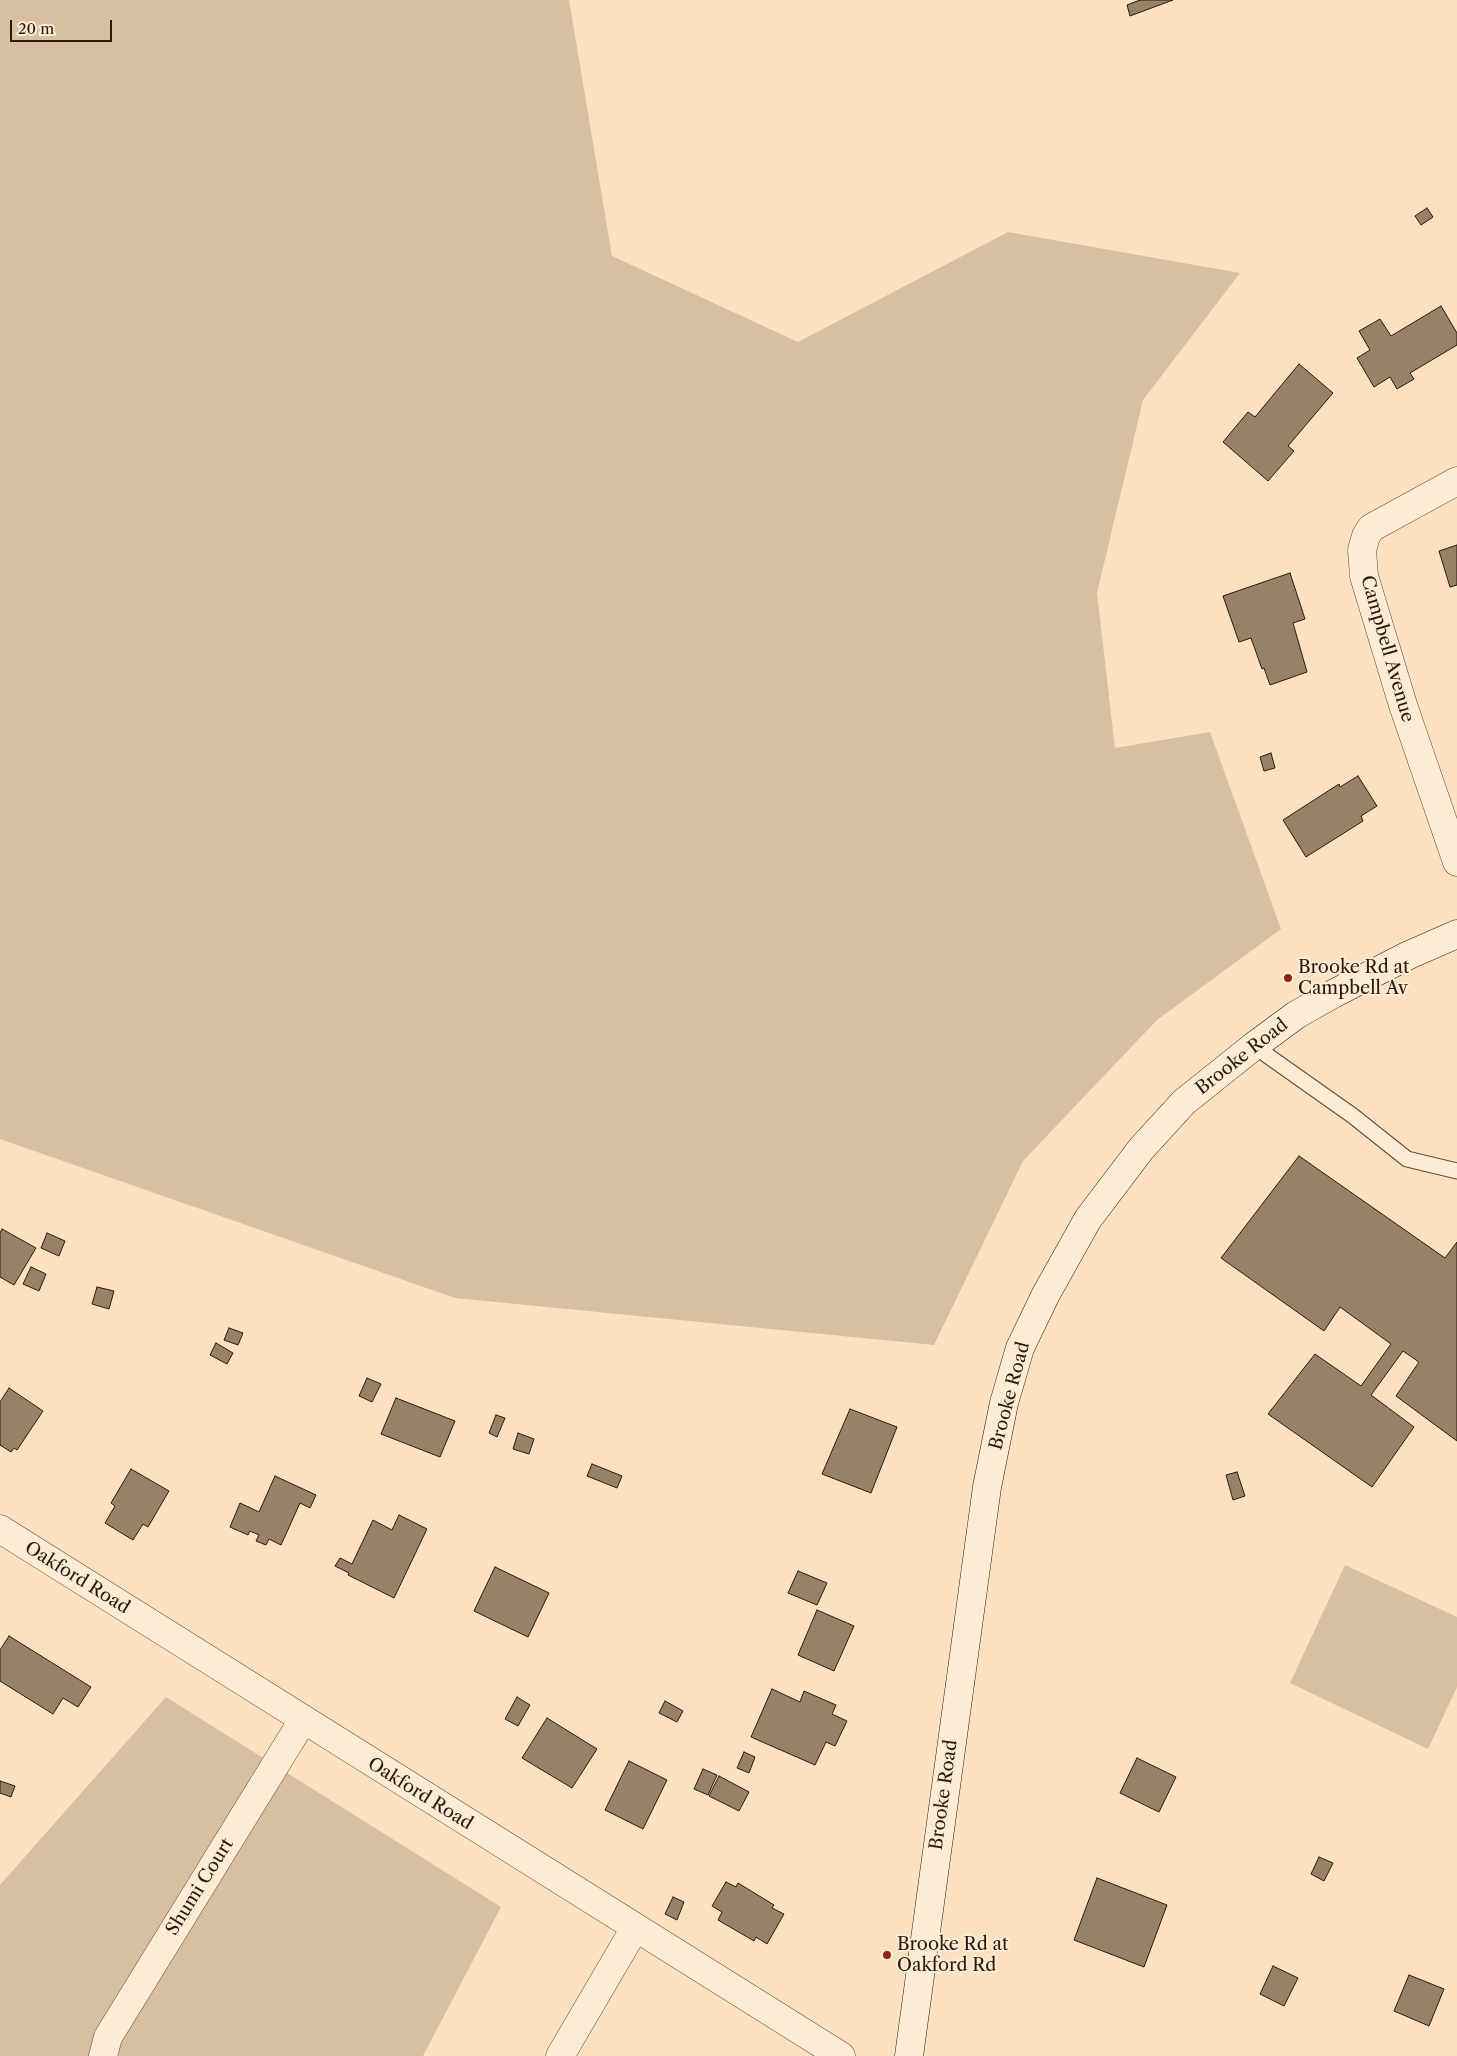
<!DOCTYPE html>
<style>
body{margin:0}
#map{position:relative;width:1457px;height:2056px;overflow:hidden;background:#fbe1bf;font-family:"Libre Caslon Text",serif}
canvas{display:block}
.scale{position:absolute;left:10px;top:20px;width:102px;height:22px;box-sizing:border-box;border:2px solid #2d190c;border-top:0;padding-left:6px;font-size:15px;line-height:18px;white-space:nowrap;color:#2d190c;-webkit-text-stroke:4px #fcecd5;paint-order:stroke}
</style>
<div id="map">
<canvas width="1457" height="2056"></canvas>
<div class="scale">20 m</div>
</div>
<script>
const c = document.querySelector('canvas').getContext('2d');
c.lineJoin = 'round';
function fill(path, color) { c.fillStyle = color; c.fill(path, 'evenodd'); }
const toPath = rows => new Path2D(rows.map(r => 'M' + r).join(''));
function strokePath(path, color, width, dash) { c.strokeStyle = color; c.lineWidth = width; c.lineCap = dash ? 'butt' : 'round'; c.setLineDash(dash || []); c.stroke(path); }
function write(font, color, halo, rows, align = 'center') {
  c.font = font + ' "Libre Caslon Text",serif'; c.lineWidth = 4; c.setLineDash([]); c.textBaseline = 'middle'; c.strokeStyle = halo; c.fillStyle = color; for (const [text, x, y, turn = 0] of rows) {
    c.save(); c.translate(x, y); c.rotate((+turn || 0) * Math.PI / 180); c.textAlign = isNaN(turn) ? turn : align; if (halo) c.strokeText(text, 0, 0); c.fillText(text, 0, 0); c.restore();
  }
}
fill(toPath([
 [0,0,569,0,612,256,798,342,1008,232,1240,273,1143,400,1097,593,1115,748,1210,732,1281,929,1157,1020,1023,1161,934,1345,455,1298,0,1139],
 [1345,1565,1457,1617,1457,1687,1428,1749,1290,1683],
 [166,1697,501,1907,423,2056,0,2056,0,1885]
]), '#d8bfa1');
const building = toPath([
 [1140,0,1173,0,1130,16,1127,5,1140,0],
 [1427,208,1433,217,1421,225,1415,216,1427,208],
 [1441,306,1457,333,1457,345,1410,373,1414,379,1397,389,1390,377,1374,387,1357,358,1370,350,1359,331,1380,319,1391,336,1441,306],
 [1299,364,1333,393,1288,446,1294,451,1268,481,1223,442,1248,412,1255,417,1299,364],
 [1457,545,1457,585,1450,587,1439,551,1457,545],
 [1290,573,1305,619,1293,623,1307,672,1270,685,1264,668,1262,669,1251,638,1239,642,1223,596,1290,573],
 [1271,753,1275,768,1264,771,1260,757,1271,753],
 [1358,776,1377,806,1361,816,1363,821,1306,857,1283,820,1339,784,1340,787,1358,776],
 [1299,1156,1445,1258,1457,1242,1457,1441,1396,1396,1419,1362,1403,1351,1371,1395,1414,1427,1372,1487,1268,1414,1315,1354,1361,1386,1391,1344,1340,1307,1324,1331,1221,1258,1299,1156],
 [2,1229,36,1248,14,1285,0,1277,0,1233,2,1229],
 [47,1233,65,1241,59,1256,41,1248,47,1233],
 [31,1267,46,1274,39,1291,23,1284,31,1267],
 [97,1287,114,1291,109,1309,92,1304,97,1287],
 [229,1328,243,1333,238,1345,224,1340,229,1328],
 [216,1343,233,1353,227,1364,210,1355,216,1343],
 [367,1378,381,1384,372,1402,359,1396,367,1378],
 [9,1388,43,1411,17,1450,14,1448,11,1452,0,1445,0,1402,9,1388],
 [396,1398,455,1421,440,1457,381,1434,396,1398],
 [850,1409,897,1427,871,1493,822,1474,850,1409],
 [496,1415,505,1418,497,1437,489,1433,496,1415],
 [518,1433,534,1439,529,1454,513,1449,518,1433],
 [592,1464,622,1476,617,1488,587,1476,592,1464],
 [131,1469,169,1491,148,1527,143,1524,133,1540,105,1523,115,1506,111,1503,131,1469],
 [1237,1472,1245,1496,1233,1500,1226,1475,1237,1472],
 [275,1476,316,1495,310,1508,300,1503,281,1545,269,1539,266,1545,256,1541,259,1535,250,1531,248,1535,230,1527,240,1503,259,1512,275,1476],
 [399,1515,427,1529,394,1598,348,1575,349,1573,335,1566,340,1558,352,1564,373,1520,392,1530,399,1515],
 [495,1567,549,1593,528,1637,474,1611,495,1567],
 [798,1571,827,1583,817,1605,788,1593,798,1571],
 [817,1610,854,1626,834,1671,798,1655,817,1610],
 [9,1636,91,1687,78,1707,63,1698,53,1714,0,1681,0,1650,9,1636],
 [772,1689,800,1702,804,1691,836,1705,832,1714,847,1721,835,1746,826,1742,815,1765,751,1737,772,1689],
 [517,1697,530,1705,518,1726,505,1719,517,1697],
 [665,1701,683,1711,677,1722,659,1713,665,1701],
 [547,1718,597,1749,572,1788,522,1758,547,1718],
 [744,1752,755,1757,749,1773,737,1768,744,1752],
 [1137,1758,1176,1777,1159,1812,1120,1793,1137,1758],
 [629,1761,667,1780,643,1829,605,1810,629,1761],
 [703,1769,717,1775,708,1795,694,1789,703,1769],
 [719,1776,749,1792,739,1811,709,1796,719,1776],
 [0,1781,15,1786,11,1797,0,1793,0,1781],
 [1319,1857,1333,1863,1324,1881,1311,1874,1319,1857],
 [1097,1878,1167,1905,1144,1967,1074,1940,1097,1878],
 [726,1882,736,1887,738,1883,774,1905,772,1908,784,1914,767,1944,756,1937,754,1941,718,1920,722,1912,712,1906,726,1882],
 [673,1897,684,1902,677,1920,665,1914,673,1897],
 [1273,1966,1298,1978,1284,2006,1260,1994,1273,1966],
 [1409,1975,1444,1989,1429,2026,1394,2011,1409,1975]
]);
fill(building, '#988169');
strokePath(building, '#2d190c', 1);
const lane = toPath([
 [1254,1046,1353,1116,1407,1159,1457,1171]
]);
const street = toPath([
 [1457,481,1371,528,1366,536,1362,550,1364,576,1403,705,1457,862],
 [0,1529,841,2056],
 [103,2056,108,2037,303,1720],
 [560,2056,635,1928]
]);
const secondary = toPath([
 [909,2056,987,1487,1004,1403,1020,1348,1046,1294,1088,1219,1141,1149,1184,1102,1254,1046,1296,1015,1333,994,1409,955,1457,934]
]);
strokePath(lane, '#604b39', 17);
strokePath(street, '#604b39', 29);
strokePath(secondary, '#2d190c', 29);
strokePath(lane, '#fcecd5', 15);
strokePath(street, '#fcecd5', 28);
strokePath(secondary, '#fcecd5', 28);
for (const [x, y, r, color] of [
 [1288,978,5,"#8f2418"],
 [887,1955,5,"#8f2418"]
]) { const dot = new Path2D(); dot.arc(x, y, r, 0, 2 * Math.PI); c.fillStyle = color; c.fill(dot); strokePath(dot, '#fcecd5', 2); }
write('18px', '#2d190c', '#fcecd5', [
 ["Campbell Avenue",1387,649,74],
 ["Brooke Road",1242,1057,-38],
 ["Brooke Road",1010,1396,-75],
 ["Oakford Road",77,1578,32],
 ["Oakford Road",420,1794,32],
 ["Brooke Road",944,1795,-82],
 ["Shumi Court",200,1887,-58]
]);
write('18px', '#2d190c', '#fcecd5', [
 ["Brooke Rd at",1298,968],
 ["Campbell Av",1298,989],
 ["Brooke Rd at",897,1945],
 ["Oakford Rd",897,1966]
], 'left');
</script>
